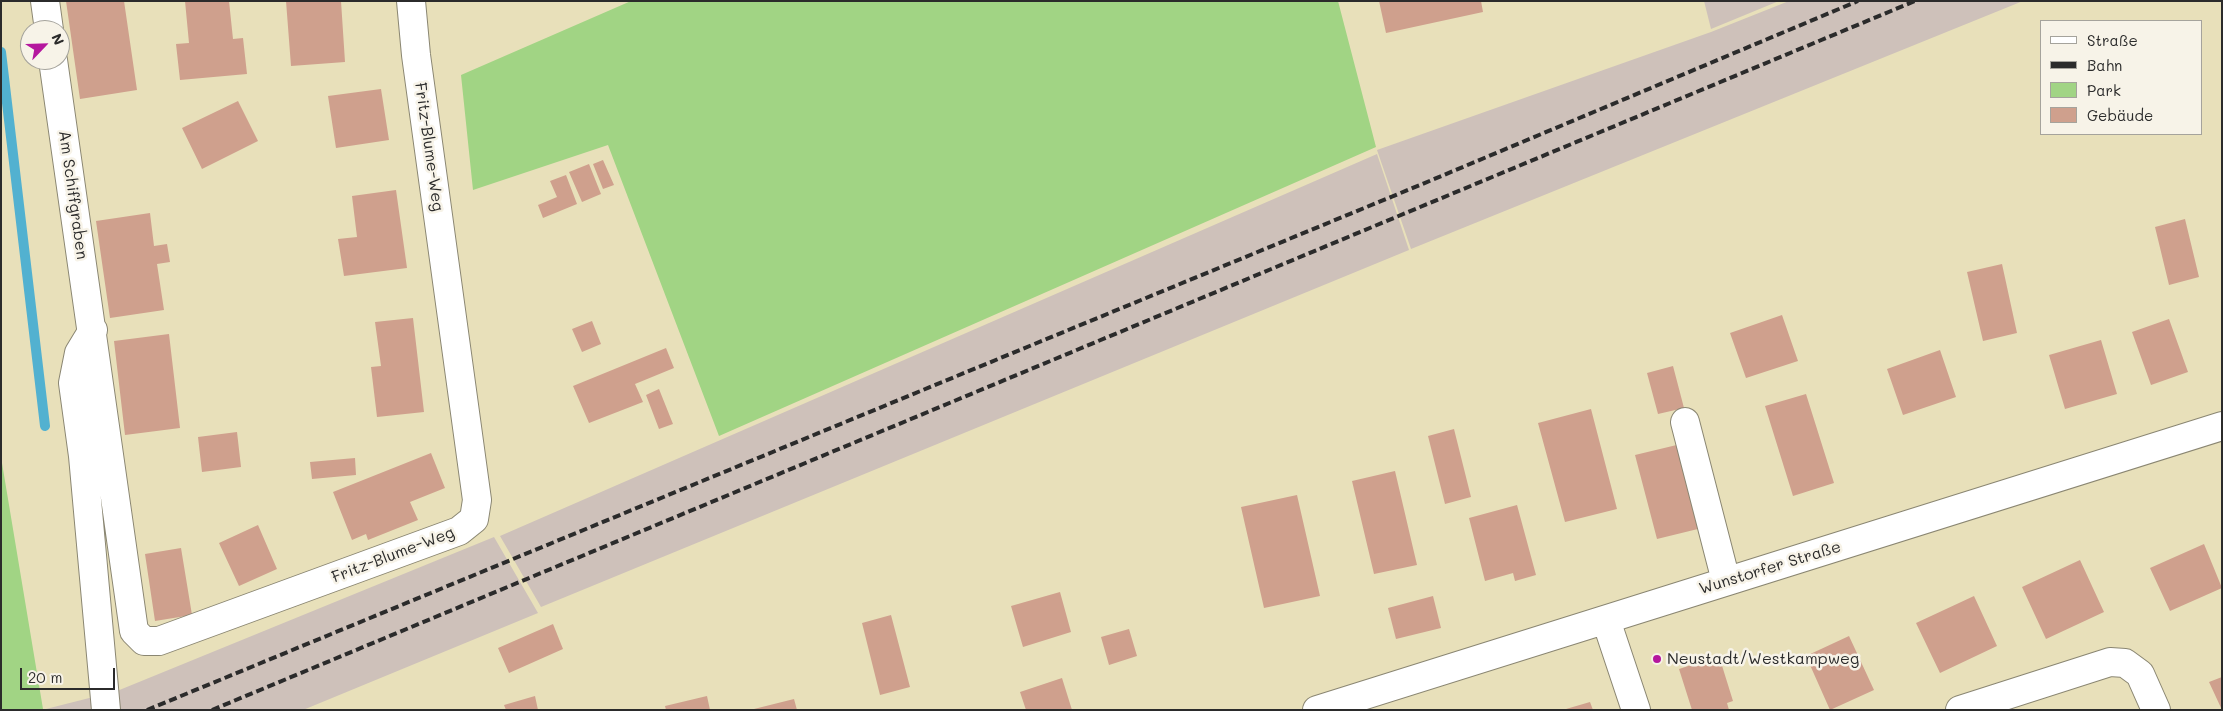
<!DOCTYPE html>
<meta charset="utf-8">
<style>
body{margin:0}
#map{position:relative;width:2223px;height:711px;overflow:hidden;background:#e8e0ba;font-family:Mali,sans-serif}
canvas{display:block}
.frame{position:absolute;inset:0;border:2px solid #2b2b2b;pointer-events:none}
.legend{position:absolute;left:2040px;top:20px;width:162px;height:115px;box-sizing:border-box;background:#f7f3e8;border:1px solid #a5a39c;margin:0;padding:6px 9px;list-style:none;font-size:15px;color:#2b2b2b}
.legend li{display:flex;align-items:center;gap:10px;height:25px}
.legend b{width:25px;border:1px solid #a5a39c}
.north{position:absolute;left:20px;top:20px;width:50px;height:50px;box-sizing:border-box;background:#f7f3e8;border:1px solid #a5a39c;border-radius:50%;rotate:66deg;font-size:14px;font-weight:700;line-height:20px;text-align:center;color:#2b2b2b}
.north::after{content:'';display:block;margin:auto;width:18px;height:22px;background:#b5179e;clip-path:polygon(50% 0,100% 100%,50% 72%,0 100%)}
.scale{position:absolute;left:20px;top:668px;width:95px;height:22px;box-sizing:border-box;border:2px solid #2b2b2b;border-top:0;padding-left:6px;font-size:15px;line-height:18px;white-space:nowrap;color:#2b2b2b;-webkit-text-stroke:4px #f7f3e8;paint-order:stroke}
</style>
<div id="map">
<canvas width="2223" height="711"></canvas>
<div class="frame"></div>
<ul class="legend">
<li><b style="height:6px;background:#fff"></b>Straße</li>
<li><b style="height:6px;background:#2b2b2b"></b>Bahn</li>
<li><b style="height:14px;background:#a1d484"></b>Park</li>
<li><b style="height:14px;background:#cfa08d"></b>Gebäude</li>
</ul>
<div class="north">N</div>
<div class="scale">20 m</div>
</div>
<script>
const c = document.querySelector('canvas').getContext('2d');
c.lineJoin = 'round';
function fill(path, color) { c.fillStyle = color; c.fill(path, 'evenodd'); }
const toPath = rows => new Path2D(rows.map(r => 'M' + r).join(''));
function strokePath(path, color, width, dash) { c.strokeStyle = color; c.lineWidth = width; c.lineCap = dash ? 'butt' : 'round'; c.setLineDash(dash || []); c.stroke(path); }
function write(font, color, halo, rows, align = 'center') {
  c.font = font + ' Mali,sans-serif'; c.lineWidth = 5; c.setLineDash([]); c.textBaseline = 'middle'; c.strokeStyle = halo; c.fillStyle = color; for (const [text, x, y, turn = 0] of rows) {
    c.save(); c.translate(x, y); c.rotate((+turn || 0) * Math.PI / 180); c.textAlign = isNaN(turn) ? turn : align; if (halo) c.strokeText(text, 0, 0); c.fillText(text, 0, 0); c.restore();
  }
}
fill(toPath([
 [1704,1,1779,1,1711,29],
 [1789,1,2023,1,1411,249,1377,150,1711,32],
 [1377,154,1409,250,541,607,500,536],
 [494,537,538,613,303,710,42,710,117,691]
]), '#cec1ba');
fill(toPath([
 [631,1,1338,1,1376,147,719,436,608,145,473,190,461,75],
 [1,457,43,709,42,710,1,710]
]), '#a1d484');
strokePath(toPath([
 [1,52,45,426]
]), '#52b1d0', 10);
fill(toPath([
 [66,1,124,1,137,90,80,99],
 [185,1,229,1,233,39,243,38,247,74,180,80,176,44,189,43],
 [286,1,341,1,345,62,291,66],
 [1379,1,1481,1,1483,12,1386,33],
 [381,89,389,140,336,148,328,96],
 [238,101,258,141,202,169,182,128],
 [603,160,614,185,603,189,593,164],
 [589,164,601,194,582,202,569,172],
 [566,175,577,204,543,218,538,205,557,197,550,181],
 [396,190,407,268,344,276,338,239,357,237,352,196],
 [150,213,154,246,167,244,170,262,157,264,164,310,110,318,96,221],
 [2185,219,2199,277,2169,285,2155,227],
 [2002,264,2017,333,1983,341,1967,272],
 [1782,315,1798,361,1746,378,1730,333],
 [413,318,424,412,377,417,371,367,381,366,375,322],
 [2169,319,2188,372,2151,385,2132,332],
 [592,321,601,344,582,352,572,329],
 [169,334,180,428,125,435,114,341],
 [2101,340,2117,394,2065,409,2049,355],
 [666,348,674,368,635,384,643,402,589,423,573,386],
 [1940,350,1956,397,1903,415,1887,369],
 [1673,366,1684,408,1658,414,1647,373],
 [659,389,673,424,659,429,646,395],
 [1806,394,1834,483,1793,496,1765,406],
 [1591,409,1617,509,1565,522,1538,423],
 [1454,429,1471,497,1445,504,1428,436],
 [237,432,241,467,202,472,198,437],
 [1685,443,1706,527,1657,539,1635,455],
 [431,453,445,488,410,502,418,520,368,540,366,534,352,540,333,492],
 [355,458,356,475,312,479,310,462],
 [1395,471,1417,565,1374,574,1352,481],
 [1297,495,1320,596,1264,608,1241,507],
 [1517,505,1536,575,1515,581,1513,573,1485,581,1469,518],
 [258,525,277,569,239,586,219,543],
 [2204,544,2222,588,2170,611,2150,568],
 [181,548,192,615,155,621,145,554],
 [2080,560,2104,612,2046,639,2022,587],
 [1060,592,1071,632,1023,647,1011,606],
 [1433,596,1441,628,1396,639,1388,608],
 [1974,596,1997,646,1940,673,1916,623],
 [891,615,910,687,880,695,862,623],
 [553,624,563,649,509,673,498,648],
 [1129,629,1137,656,1109,665,1101,637],
 [1849,636,1874,690,1830,710,1806,656],
 [1719,656,1733,701,1727,703,1729,710,1692,710,1679,669],
 [2222,677,2222,710,2209,682],
 [1062,678,1072,710,1026,710,1020,692],
 [535,696,538,710,506,710,504,705],
 [707,696,710,710,666,710,665,706],
 [794,699,797,710,754,710,754,709],
 [1590,702,1593,710,1566,710,1566,709]
]), '#cfa08d');
const minor = toPath([
 [45,1,49,30],
 [53,60,134,631,144,641,159,641,459,531,474,519,477,500,416,55,411,1],
 [93,330,79,353,73,383,83,456,106,710],
 [1685,422,1726,581],
 [1606,620,1636,710],
 [1317,710,2222,426],
 [1960,710,2110,662,2125,663,2140,674,2156,710]
]);
strokePath(minor, '#8a8672', 30);
strokePath(minor, '#fff', 28);
strokePath(toPath([
 [147,710,1420,185,1858,1],
 [212,710,1915,1]
]), '#2b2b2b', 4, [8, 4]);
for (const [x, y, r, color] of [
 [1657,659,5,"#b5179e"]
]) { const dot = new Path2D(); dot.arc(x, y, r, 0, 2 * Math.PI); c.fillStyle = color; c.fill(dot); strokePath(dot, '#f7f3e8', 2); }
write('16px', '#2b2b2b', '#f7f3e8', [
 ["Fritz-Blume-Weg",429,147,82],
 ["Am Schiffgraben",73,195,82],
 ["Fritz-Blume-Weg",393,555,-21],
 ["Wunstorfer Straße",1770,568,-17]
]);
write('16px', '#2b2b2b', '#f7f3e8', [
 ["Neustadt/Westkampweg",1667,659]
], 'left');
</script>
